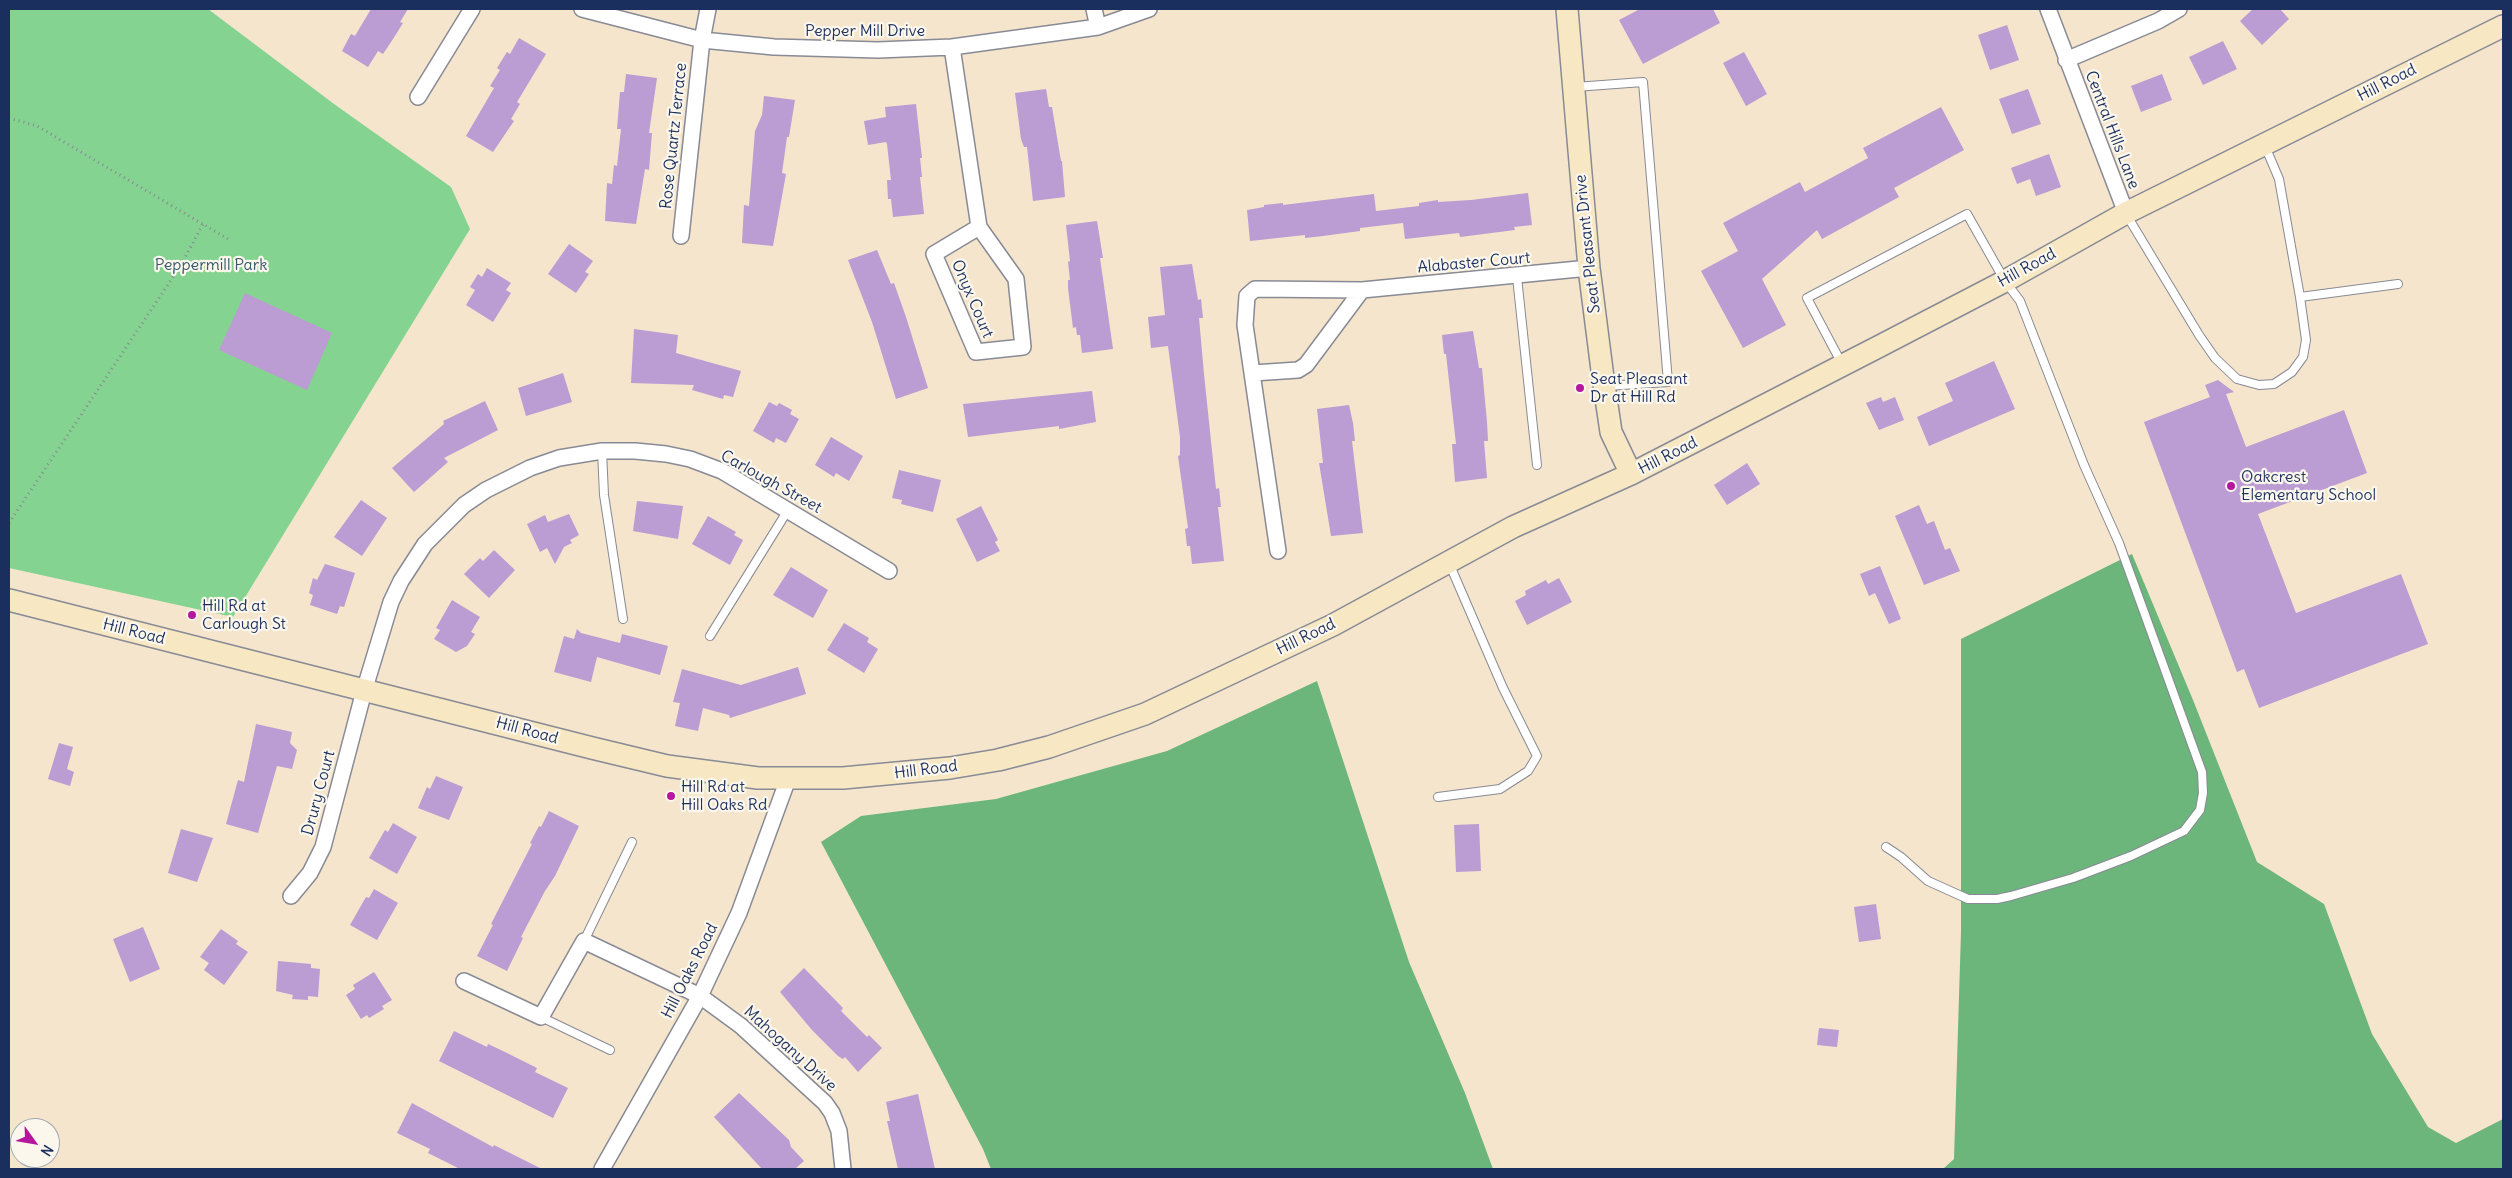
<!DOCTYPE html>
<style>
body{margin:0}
#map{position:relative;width:2512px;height:1178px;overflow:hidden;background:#f4e5cc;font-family:Delius,sans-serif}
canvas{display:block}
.frame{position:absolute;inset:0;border:10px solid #1b2f5e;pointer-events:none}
.north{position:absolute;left:10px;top:1118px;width:50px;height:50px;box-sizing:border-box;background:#fbf7ec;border:1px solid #a1a7b3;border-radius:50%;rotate:122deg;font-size:14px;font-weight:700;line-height:20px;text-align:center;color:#1b2f5e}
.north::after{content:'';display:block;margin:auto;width:18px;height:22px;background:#b5179e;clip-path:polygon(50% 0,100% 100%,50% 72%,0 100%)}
</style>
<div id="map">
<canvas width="2512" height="1178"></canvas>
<div class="frame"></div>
<div class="north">N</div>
</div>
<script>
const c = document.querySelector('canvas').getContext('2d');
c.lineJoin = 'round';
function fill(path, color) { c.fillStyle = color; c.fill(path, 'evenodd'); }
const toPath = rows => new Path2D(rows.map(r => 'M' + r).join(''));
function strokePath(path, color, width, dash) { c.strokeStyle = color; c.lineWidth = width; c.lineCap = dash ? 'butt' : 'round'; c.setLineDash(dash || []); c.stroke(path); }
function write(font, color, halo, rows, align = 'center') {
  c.font = font + ' Delius,sans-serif'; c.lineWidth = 4.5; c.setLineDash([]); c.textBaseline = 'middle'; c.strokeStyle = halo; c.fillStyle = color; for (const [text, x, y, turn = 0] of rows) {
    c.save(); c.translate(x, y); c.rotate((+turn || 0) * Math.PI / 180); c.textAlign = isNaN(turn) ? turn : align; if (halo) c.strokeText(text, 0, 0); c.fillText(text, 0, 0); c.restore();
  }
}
fill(toPath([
 [9,9,208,9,334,104,451,187,470,229,233,617,9,568]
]), '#85d391');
fill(toPath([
 [2132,554,2193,700,2257,862,2324,904,2372,1034,2428,1127,2456,1143,2503,1119,2503,1169,1943,1169,1954,1159,1961,932,1961,639],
 [1317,681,1409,962,1465,1093,1493,1169,991,1169,983,1149,821,842,861,816,996,799,1167,751]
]), '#6cb57b');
fill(toPath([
 [371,9,408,9,400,22,403,23,393,39,383,54,378,51,368,67,342,51,351,34,355,36],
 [1640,9,1713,9,1720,23,1643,64,1619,20],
 [2253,9,2280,9,2289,19,2262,45,2240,21],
 [2007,25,2019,60,1990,70,1978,35],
 [519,38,546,54,517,102,520,104,511,119,514,121,493,152,466,136,494,88,490,86,500,70,497,68,507,52,510,54],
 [2223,41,2237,69,2203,85,2189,57],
 [1744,52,1767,94,1746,106,1723,63],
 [626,74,657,78,649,133,652,133,649,170,645,169,636,224,605,221,607,183,612,184,614,165,617,166,621,129,617,129,620,92,624,92],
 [2162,74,2172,100,2141,112,2131,86],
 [1046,89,1049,107,1052,107,1061,161,1062,161,1065,197,1033,201,1027,147,1024,147,1021,139,1015,93],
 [2028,89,2041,124,2012,134,1999,99],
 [764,96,795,100,789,137,787,137,782,173,786,174,773,246,742,243,744,205,749,206,755,131,762,115],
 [916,104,922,158,920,158,922,177,920,177,924,214,893,217,891,199,888,199,887,180,891,180,887,144,886,142,868,145,864,121,886,117,885,107],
 [1941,107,1964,150,1894,188,1899,197,1822,239,1817,230,1762,279,1786,325,1743,348,1701,271,1738,251,1723,223,1800,182,1805,192,1868,158,1863,148],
 [2049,154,2061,187,2036,196,2030,179,2017,184,2011,168],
 [1528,193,1532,225,1514,227,1515,230,1460,237,1459,233,1405,239,1403,223,1360,228,1360,231,1323,236,1305,238,1305,235,1250,241,1247,210,1264,207,1264,205,1283,203,1283,205,1374,194,1376,211,1419,206,1419,203,1438,200,1438,202,1471,200],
 [1097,221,1103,258,1100,258,1113,349,1082,353,1080,335,1077,335,1076,327,1073,328,1068,288,1068,280,1070,280,1068,262,1070,261,1066,225],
 [569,244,593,261,585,272,589,274,576,293,548,274],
 [877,250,891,284,894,283,906,317,928,388,896,399,872,322,848,260],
 [1192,264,1198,300,1201,299,1203,318,1199,318,1204,374,1216,489,1219,488,1221,507,1218,507,1224,561,1192,564,1190,546,1187,546,1185,529,1188,528,1178,456,1180,455,1180,437,1168,346,1151,348,1148,317,1165,315,1160,267],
 [487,268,511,283,506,290,511,293,493,322,466,305,475,290,470,287,478,274,482,277],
 [245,293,332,333,307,390,219,350],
 [634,329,678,335,676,353,741,371,733,397,724,395,723,399,692,390,694,385,631,383],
 [1473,331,1479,368,1482,368,1487,422,1488,441,1484,441,1487,478,1455,482,1452,444,1456,444,1446,354,1444,354,1442,335],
 [1994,361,2015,409,1929,446,1917,417,1953,401,1945,383],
 [563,373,572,402,526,416,518,388],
 [2218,380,2234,392,2226,394,2246,447,2344,410,2367,473,2258,514,2296,613,2401,574,2428,644,2259,708,2244,669,2237,672,2144,422,2210,397,2205,385],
 [1092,391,1096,422,1059,429,1059,426,968,437,963,404],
 [1881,397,1883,402,1895,397,1904,420,1879,430,1866,403],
 [485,401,498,430,444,458,448,462,414,492,392,468,444,424,443,421],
 [769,402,777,406,779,403,792,410,790,414,799,419,786,443,776,438,774,443,753,431],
 [1349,405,1353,423,1355,441,1352,441,1363,533,1331,536,1319,463,1323,463,1317,409],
 [831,437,863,456,849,481,836,473,834,477,815,465],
 [1747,463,1760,484,1727,505,1714,485],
 [899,470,941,480,933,512,901,504,902,500,892,498],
 [361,500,387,518,362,556,334,537],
 [637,501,683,506,678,539,633,531],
 [1919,505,1927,524,1934,521,1945,550,1950,548,1960,571,1924,585,1895,516],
 [981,506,998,540,995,542,1000,551,977,562,956,519],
 [569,514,579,535,570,540,572,543,564,547,555,564,547,548,540,552,527,524,545,515,548,522],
 [708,516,736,532,734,535,743,540,730,565,692,544],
 [494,550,515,570,489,598,464,574,480,558,483,561],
 [325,564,355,573,344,607,340,606,337,614,310,605,313,595,309,593,313,578,317,580],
 [1880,566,1901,619,1889,624,1875,593,1869,596,1860,574],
 [791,567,828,590,813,618,773,595],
 [1559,578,1572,602,1527,625,1515,601,1526,595,1525,591,1546,580,1548,584],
 [452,600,480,617,471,632,475,634,467,646,456,652,434,639,440,630,436,628],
 [844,623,869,638,867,642,878,649,864,673,827,650],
 [577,629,581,633,620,643,622,634,668,646,660,675,597,657,591,682,554,672,564,636,574,639],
 [798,667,806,694,730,718,729,715,703,708,698,731,675,726,680,703,673,702,682,669,741,685],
 [256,724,292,732,290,743,297,750,292,769,277,766,258,833,226,824,238,780,244,782],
 [59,743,73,747,67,769,74,772,70,786,48,779],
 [436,776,463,787,449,820,418,808,427,787,430,789],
 [549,811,579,826,555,876,545,891,521,937,523,938,507,971,477,956,493,925,491,924,532,844,530,843,539,826,541,827],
 [393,823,417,837,397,874,369,858,385,830,388,832],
 [1479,824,1481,871,1456,872,1454,825],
 [181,829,213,838,197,882,168,873],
 [374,889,398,903,377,940,350,925,366,897,369,898],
 [1876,904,1881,939,1859,942,1854,907],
 [143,927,160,969,130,982,113,939],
 [221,929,238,941,236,944,248,952,224,985,204,970,209,963,200,957],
 [278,961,311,964,311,968,320,969,318,997,308,996,308,1000,292,999,293,995,276,991],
 [804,968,843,1008,841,1011,867,1037,869,1035,882,1048,858,1072,845,1057,843,1059,838,1056,812,1030,780,992],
 [374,972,392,1000,382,1006,384,1009,369,1018,367,1015,361,1019,346,995,355,989,353,985],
 [1819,1028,1839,1030,1837,1047,1817,1045],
 [454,1031,487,1047,488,1044,505,1052,537,1068,535,1072,568,1088,553,1118,439,1061],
 [739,1093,789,1140,791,1147,804,1161,795,1169,762,1169,714,1117],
 [918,1094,935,1169,898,1169,887,1121,890,1121,886,1102],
 [412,1103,493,1147,494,1145,542,1169,460,1169,428,1153,430,1149,397,1133]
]), '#bb9cd3');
const lane = toPath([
 [1575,87,1643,82,1668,382,1606,386],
 [2126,214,2199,335,2215,358,2237,379,2259,385,2274,384,2292,372,2303,357,2306,340,2300,297,2279,179,2265,146],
 [1517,277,1537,465],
 [2300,297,2398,284],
 [1842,364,1807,298,1967,214,2005,281,2020,301,2084,465,2119,543,2202,772,2203,793,2200,810,2184,831,2131,856,2073,878,2011,896,1997,899,1968,899,1928,881,1901,857,1886,847],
 [602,451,604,495,623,619],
 [710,636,788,510],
 [1438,797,1500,789,1528,771,1537,756,1503,688,1449,563],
 [584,941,632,842],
 [541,1017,610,1050]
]);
const street = toPath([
 [582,9,702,40,774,47,878,50,952,47,1098,27,1149,9],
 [1094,9,1098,27],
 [2048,9,2126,213],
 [952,47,979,227,1016,279,1023,347,976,352,934,254,979,227],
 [2066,60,2158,21,2179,9],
 [418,97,472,9],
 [681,236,702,40,708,9],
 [1253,373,1298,370,1306,365,1362,290,1589,268],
 [1278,551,1245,325,1247,296,1255,289,1362,290],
 [291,896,310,873,323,847,364,691,391,602,401,581,425,544,464,505,486,490,530,468,559,458,602,451,635,451,666,454,690,459,722,471,889,571],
 [464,981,541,1017,584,941,700,996,741,1026,825,1103,832,1113,839,1131,843,1169],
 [602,1169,700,996,739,913,788,779]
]);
const secondary = toPath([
 [1567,9,1589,268,1603,378,1611,432,1631,474],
 [9,600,592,748,667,766,758,778,843,778,950,768,998,760,1049,747,1145,714,1333,625,1513,527,1631,474,1878,347,2005,281,2126,213,2503,26]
]);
strokePath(lane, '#888a95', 10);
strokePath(street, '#888a95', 18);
strokePath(secondary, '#888a95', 24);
strokePath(toPath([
 [9,118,37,126,228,239],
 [9,523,181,265,203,224]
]), '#888a95', 3, [1, 4]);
strokePath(lane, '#fff', 8);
strokePath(street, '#fff', 15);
strokePath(secondary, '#f7e8c3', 21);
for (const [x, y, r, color] of [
 [1580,388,5,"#b5179e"],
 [2231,486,5,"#b5179e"],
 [192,615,5,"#b5179e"],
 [671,796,5,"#b5179e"]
]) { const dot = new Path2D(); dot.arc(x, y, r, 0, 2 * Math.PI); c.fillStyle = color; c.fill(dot); strokePath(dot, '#fbf7ec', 2); }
write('16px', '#1b2f5e', '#fbf7ec', [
 ["Pepper Mill Drive",865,31],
 ["Hill Road",2387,83,-27],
 ["Central Hills Lane",2112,130,69],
 ["Rose Quartz Terrace",674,136,-84],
 ["Seat Pleasant Drive",1588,244,-96],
 ["Alabaster Court",1474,263,-5],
 ["Hill Road",2027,268,-29],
 ["Onyx Court",972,299,67],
 ["Hill Road",1668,456,-27],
 ["Carlough Street",771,482,29],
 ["Hill Road",134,632,14],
 ["Hill Road",1306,637,-26],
 ["Hill Road",527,731,15],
 ["Hill Road",926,770,-7],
 ["Drury Court",319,793,-75],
 ["Hill Oaks Road",690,971,-63],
 ["Mahogany Drive",790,1049,42]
]);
write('16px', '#36586b', '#fbf7ec', [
 ["Peppermill Park",211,265]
]);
write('16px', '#1b2f5e', '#fbf7ec', [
 ["Seat Pleasant",1590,379],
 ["Dr at Hill Rd",1590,397],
 ["Oakcrest",2241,477],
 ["Elementary School",2241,495],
 ["Hill Rd at",202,606],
 ["Carlough St",202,624],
 ["Hill Rd at",681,787],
 ["Hill Oaks Rd",681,805]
], 'left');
</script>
